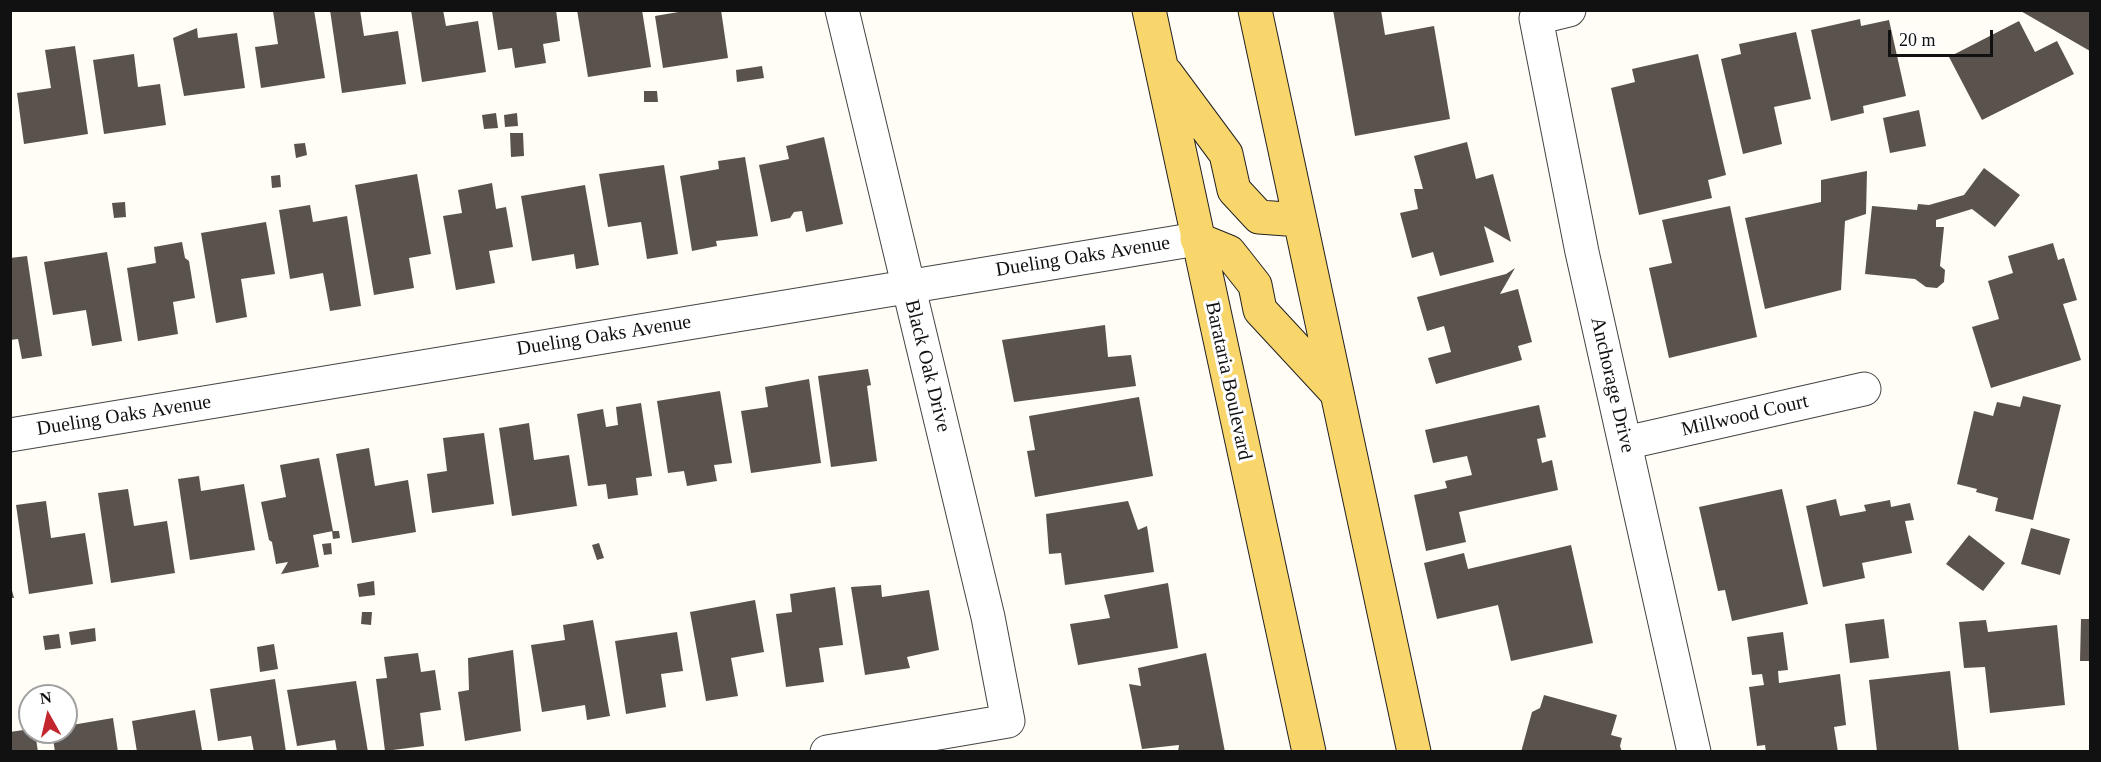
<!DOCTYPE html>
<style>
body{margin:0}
#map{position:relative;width:2101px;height:762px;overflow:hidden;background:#fffdf5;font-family:Georgia,serif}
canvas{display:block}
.frame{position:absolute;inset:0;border:12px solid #111;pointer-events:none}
.north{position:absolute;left:18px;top:684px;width:60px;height:60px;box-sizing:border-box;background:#fff;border:2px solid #a0a0a0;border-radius:50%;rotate:352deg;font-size:16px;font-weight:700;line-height:24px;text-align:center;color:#111}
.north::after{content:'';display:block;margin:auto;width:21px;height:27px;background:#c4262e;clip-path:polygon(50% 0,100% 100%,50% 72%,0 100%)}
.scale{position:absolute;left:1888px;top:30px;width:105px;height:27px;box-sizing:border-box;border:3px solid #111;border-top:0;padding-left:8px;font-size:18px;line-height:21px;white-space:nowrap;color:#111;-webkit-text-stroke:4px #fff;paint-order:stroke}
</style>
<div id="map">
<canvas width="2101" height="762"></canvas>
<div class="frame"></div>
<div class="north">N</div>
<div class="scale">20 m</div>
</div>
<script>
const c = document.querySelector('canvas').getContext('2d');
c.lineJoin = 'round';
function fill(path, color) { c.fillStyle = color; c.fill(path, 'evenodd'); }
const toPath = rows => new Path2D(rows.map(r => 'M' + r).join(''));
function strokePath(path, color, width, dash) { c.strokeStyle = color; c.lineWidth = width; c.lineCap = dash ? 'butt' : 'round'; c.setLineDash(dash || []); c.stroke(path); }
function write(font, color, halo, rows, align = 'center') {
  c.font = font + ' Georgia,serif'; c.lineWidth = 6; c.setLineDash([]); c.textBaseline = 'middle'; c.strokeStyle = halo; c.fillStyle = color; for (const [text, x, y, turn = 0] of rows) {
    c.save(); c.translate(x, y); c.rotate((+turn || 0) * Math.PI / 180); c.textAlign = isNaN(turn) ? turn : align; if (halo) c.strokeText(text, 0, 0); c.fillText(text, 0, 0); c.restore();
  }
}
fill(toPath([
 [278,10,314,10,325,78,261,88,255,47,278,44,273,11],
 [330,10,360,10,364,36,398,31,406,84,342,93],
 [411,10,443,10,446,26,478,21,486,72,422,82],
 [556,10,560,41,543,44,546,63,515,68,512,48,498,50,492,11],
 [577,10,642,10,651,67,588,77],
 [690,10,721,10,728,58,663,68,655,16],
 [1333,10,1381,10,1385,35,1434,26,1450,119,1355,136],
 [2019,10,2090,10,2090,51],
 [1860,19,1861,26,1889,20,1906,96,1863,106,1864,113,1831,121,1811,30],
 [2019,21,2035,52,2057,41,2074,74,1982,120,1949,57],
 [197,28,198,38,237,33,245,88,184,96,173,38],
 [1796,32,1811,99,1774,107,1782,144,1743,154,1721,59,1741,54,1739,44],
 [75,46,88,134,24,144,17,93,51,88,45,50],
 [134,54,138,87,160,84,166,125,104,134,93,60],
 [1698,54,1726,175,1708,180,1712,198,1639,215,1611,88,1635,82,1632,69],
 [762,66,764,78,737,82,736,70],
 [644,91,657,91,658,102,644,102],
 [1919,110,1926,146,1890,153,1883,118],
 [496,113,498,128,484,129,482,115],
 [517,113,518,126,505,127,504,115],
 [510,133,523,133,524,156,511,157],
 [824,137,843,224,806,232,802,211,794,212,790,218,771,222,759,165,789,159,786,146],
 [1467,142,1476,179,1493,174,1511,242,1484,226,1494,262,1440,276,1433,252,1412,258,1400,213,1418,209,1414,189,1423,189,1414,156],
 [305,143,307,155,296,158,294,144],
 [745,157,758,236,716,241,717,246,692,251,680,176,719,169,718,161],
 [664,165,678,254,647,259,641,222,608,227,599,174],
 [1984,168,2020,195,1995,227,1972,209,1936,220,1936,227,1944,227,1940,266,1945,270,1944,282,1937,288,1926,287,1915,279,1865,274,1872,206,1917,210,1918,204,1929,205,1964,195],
 [1867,171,1866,214,1845,221,1841,290,1765,309,1745,218,1821,202,1821,180],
 [417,174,431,254,409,258,414,288,374,295,355,185],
 [280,175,281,187,272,188,271,176],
 [492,183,496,209,506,207,513,247,489,251,495,283,456,290,443,216,462,213,458,190],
 [585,185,599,265,576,269,574,254,532,261,521,196],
 [125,202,126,217,114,218,112,203],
 [310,205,313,222,347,216,361,306,330,311,323,273,290,279,279,210],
 [1730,206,1757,337,1669,358,1649,268,1672,263,1662,220],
 [266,222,275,274,241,279,247,317,216,323,201,233],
 [182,242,185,258,189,261,195,298,173,302,178,334,138,341,127,268,156,263,154,247],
 [2053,243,2058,260,2064,258,2077,300,2063,304,2081,360,1991,388,1972,327,1999,319,1988,281,2013,273,2008,256],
 [107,252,122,341,92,346,86,310,53,315,44,262],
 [27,256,42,356,22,359,18,339,10,340,10,258],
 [1515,268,1500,294,1518,289,1532,342,1518,346,1522,360,1436,384,1428,358,1451,352,1444,326,1427,331,1417,297,1506,274],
 [1105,325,1108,357,1131,355,1136,386,1014,402,1002,340],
 [868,369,871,385,867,386,877,461,831,467,818,376],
 [809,379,821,463,751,473,741,411,768,407,765,387],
 [720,391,732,463,714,465,717,481,687,486,684,471,668,473,657,401],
 [2023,396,2061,405,2033,520,1995,511,1998,498,1976,492,1977,489,1957,484,1974,411,1993,416,1997,402,2020,407],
 [1139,397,1153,476,1035,497,1027,451,1035,450,1029,416],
 [641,403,652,476,636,478,638,495,608,499,606,484,588,486,577,414,603,409,606,427,618,425,616,407],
 [1539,405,1546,437,1537,439,1542,463,1552,460,1558,490,1459,512,1466,542,1426,551,1414,495,1447,488,1445,481,1472,475,1467,456,1433,463,1425,430],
 [529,423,534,460,569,455,577,506,512,516,499,428],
 [484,433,494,504,432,513,427,474,447,471,443,438],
 [369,448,375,486,408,480,416,532,352,543,336,454],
 [319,458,333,531,313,535,319,567,281,574,288,562,276,564,272,542,269,540,261,502,286,497,280,465],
 [199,476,201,491,244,484,255,550,190,560,178,479],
 [128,489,134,526,167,521,175,573,111,583,98,493],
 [1782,489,1808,604,1732,621,1725,590,1718,591,1699,507],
 [1836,499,1840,516,1866,511,1864,505,1890,500,1891,507,1910,503,1914,520,1905,521,1912,553,1862,563,1865,578,1823,587,1806,506],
 [46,501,51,538,85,533,93,584,29,594,16,505],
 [1128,501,1138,530,1147,526,1154,572,1065,585,1061,553,1049,554,1046,514],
 [2031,528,2070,539,2060,575,2021,564],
 [332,531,339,531,340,538,333,539],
 [1969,535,2005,563,1983,591,1946,564],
 [331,543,332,554,324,555,322,544],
 [599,543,604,558,597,560,592,545],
 [1571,545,1593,643,1511,661,1498,605,1437,619,1424,563,1464,553,1468,569],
 [374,581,375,595,359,597,357,584],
 [10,583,14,598,10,598],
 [1168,583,1178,648,1078,665,1070,624,1110,618,1104,595],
 [881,585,882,597,929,590,939,650,907,657,910,668,865,675,851,587],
 [835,587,843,645,819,648,824,682,786,687,776,614,792,612,790,594],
 [755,600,764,652,731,658,738,696,706,701,690,612],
 [362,612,372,612,371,625,361,624],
 [1884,619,1889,658,1850,663,1845,624],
 [2081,619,2090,619,2090,661,2080,661],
 [593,620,610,716,587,720,585,705,542,712,531,645,565,640,563,625],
 [1986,620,1988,632,2057,625,2065,705,1990,713,1985,667,1964,668,1959,622],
 [95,628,96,641,71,645,69,632],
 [677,632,683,671,661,674,666,707,626,714,615,641],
 [1783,632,1788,670,1778,671,1779,683,1840,674,1846,725,1834,727,1838,752,1766,752,1765,745,1757,746,1749,687,1764,685,1762,674,1752,675,1747,637],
 [59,634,61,648,45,650,43,636],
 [274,644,278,669,260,672,257,647],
 [513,650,521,731,465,741,458,692,469,690,468,658],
 [418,653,421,672,435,670,441,710,420,713,424,746,385,751,376,679,387,678,384,657],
 [1206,653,1225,752,1178,752,1179,745,1142,749,1129,684,1141,686,1138,668],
 [1950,671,1959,752,1877,752,1869,680],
 [275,679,286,752,254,752,251,736,218,741,210,689],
 [356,681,368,752,337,752,335,740,297,746,287,690],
 [1544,695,1617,715,1611,735,1622,738,1620,746,1622,752,1521,752,1532,712,1540,708],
 [195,710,202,750,137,752,132,721],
 [113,718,118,752,55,752,52,732,66,732,66,726],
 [30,729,30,732,35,732,38,752,10,752,10,732]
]), '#5a524d');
const minor = toPath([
 [1569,10,1536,18,1582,252,1694,752],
 [10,435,1197,239],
 [1625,443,1864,389],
 [827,752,1008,721,988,617,842,10]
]);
const primary = toPath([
 [1149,10,1309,752],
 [1255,10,1414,752],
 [1166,73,1226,154,1234,190,1259,217,1300,220],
 [1197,239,1229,252,1255,285,1260,310,1336,392]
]);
strokePath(minor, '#444', 35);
strokePath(primary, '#222', 35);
strokePath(minor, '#fff', 33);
strokePath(primary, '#f9d66b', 33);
write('20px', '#111', '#fff', [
 ["Dueling Oaks Avenue",1083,257,-9],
 ["Dueling Oaks Avenue",604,336,-9],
 ["Black Oak Drive",927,366,76],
 ["Barataria Boulevard",1228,381,78],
 ["Anchorage Drive",1612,385,77],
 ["Dueling Oaks Avenue",124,416,-9],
 ["Millwood Court",1745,416,-13]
]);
</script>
